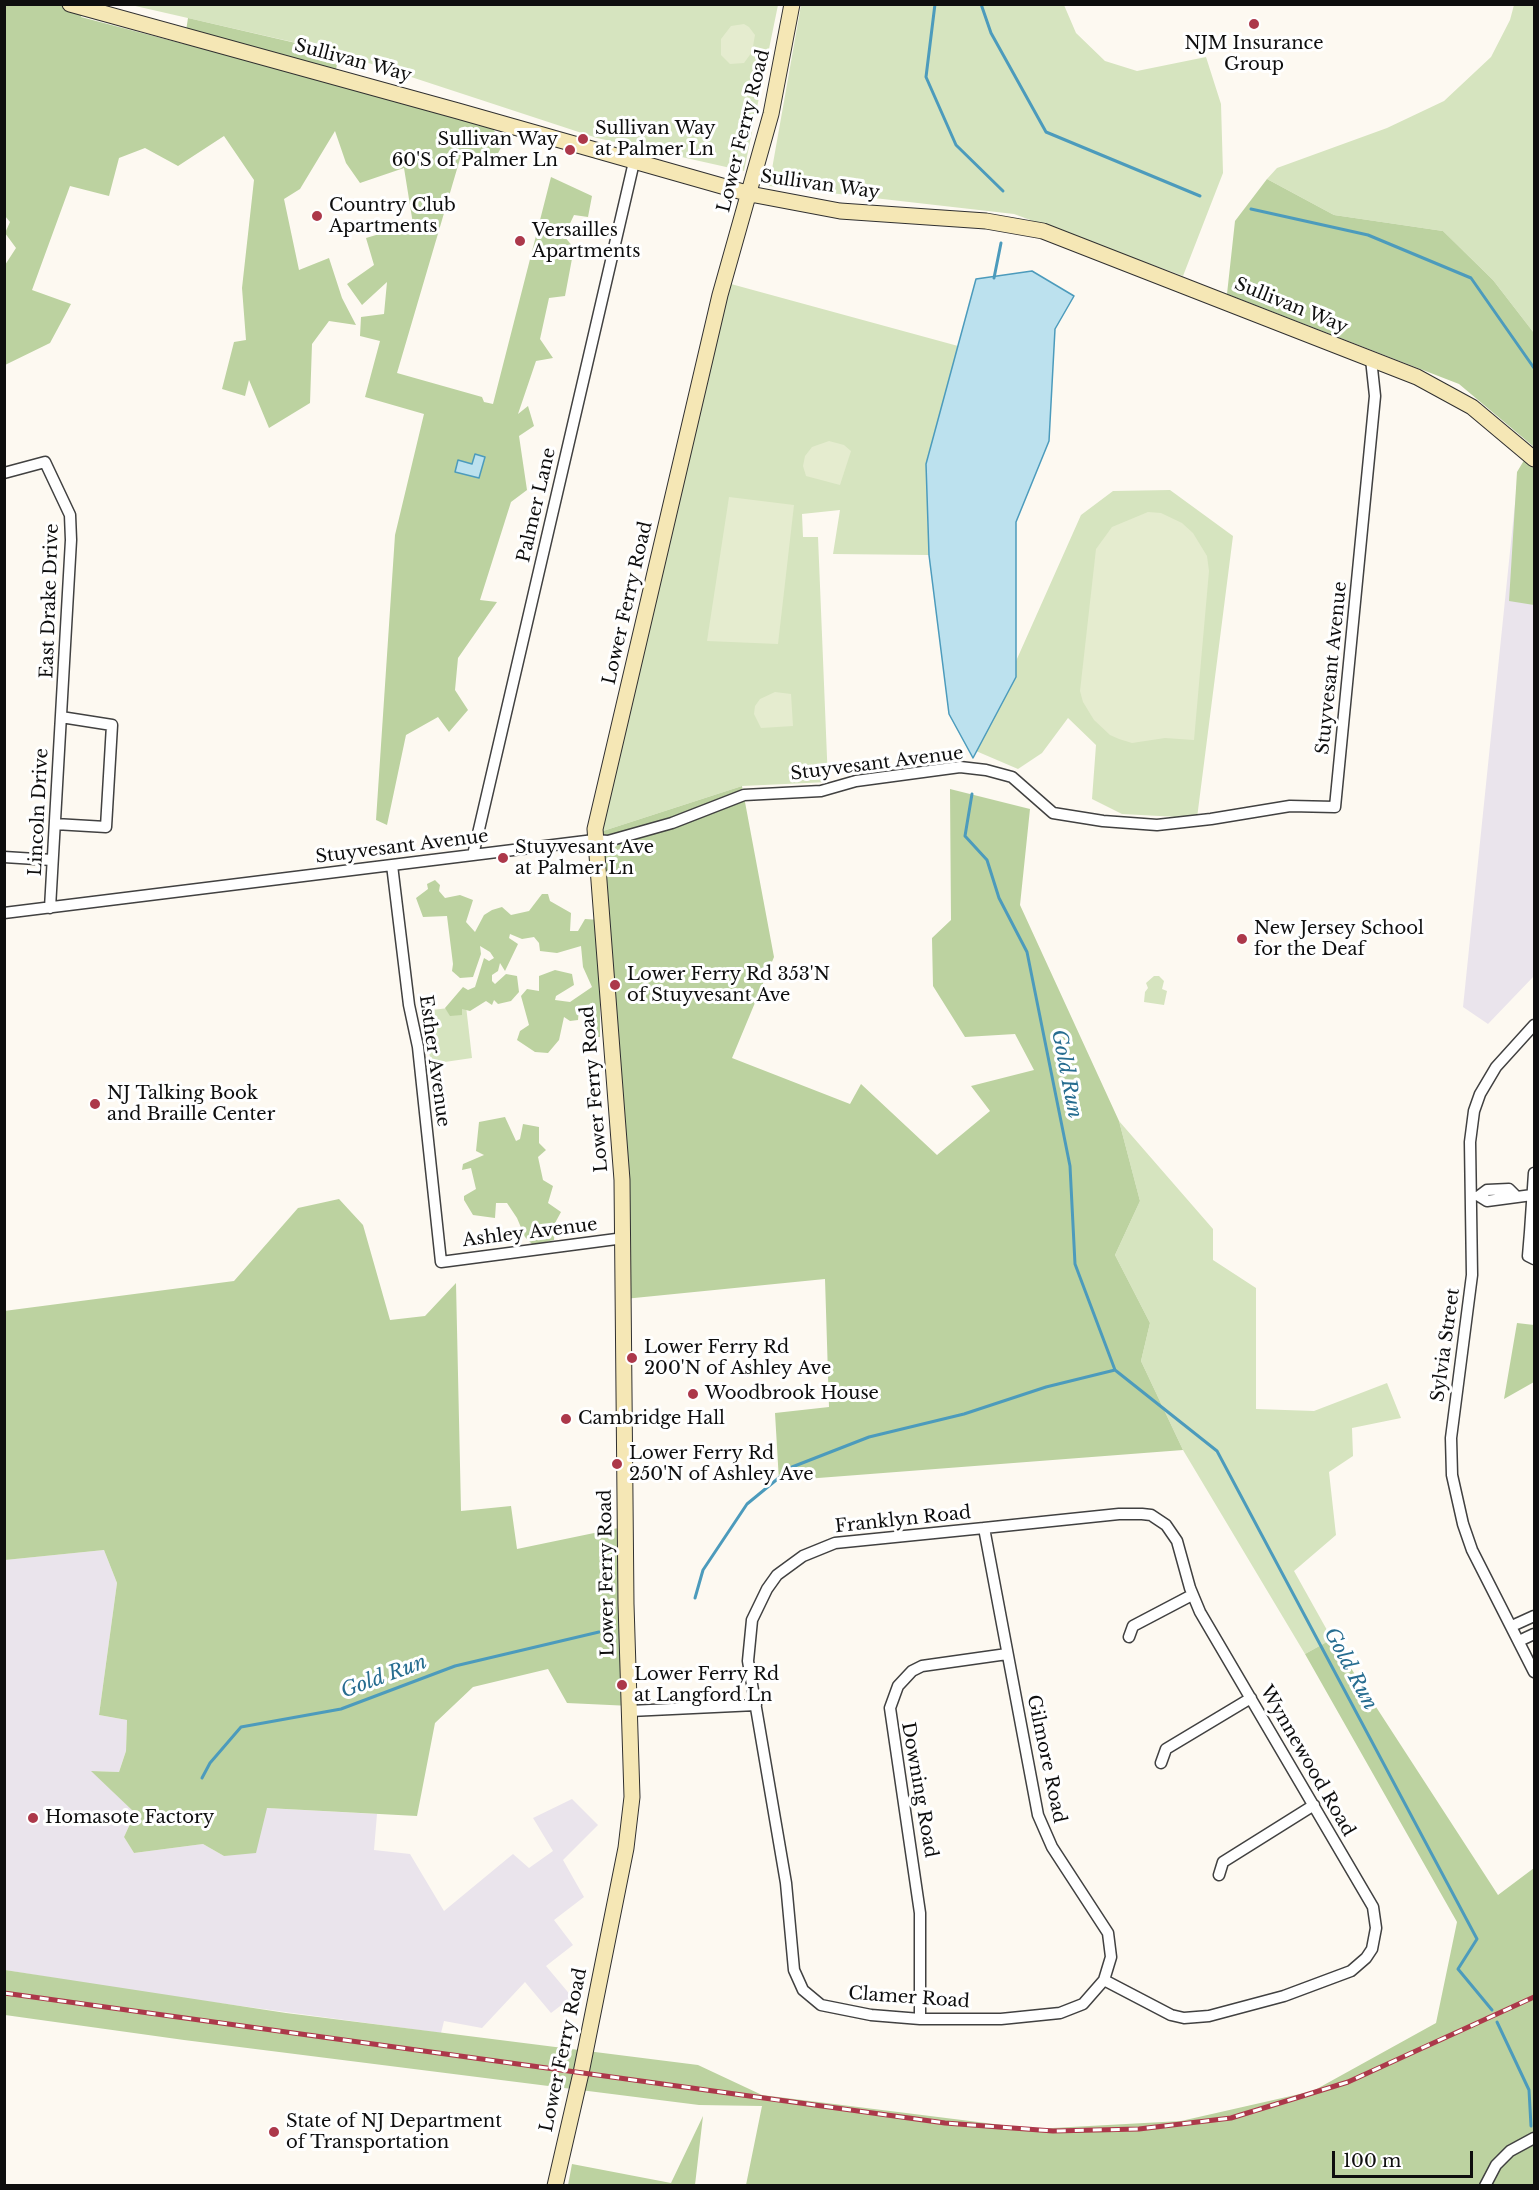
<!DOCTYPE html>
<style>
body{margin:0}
#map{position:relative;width:1539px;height:2190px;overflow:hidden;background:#fdf9f1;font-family:"Libre Baskerville",serif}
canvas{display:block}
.frame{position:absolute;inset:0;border:6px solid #0e0e0e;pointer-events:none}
.scale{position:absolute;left:1332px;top:2151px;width:141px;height:27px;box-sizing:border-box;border:3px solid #0e0e0e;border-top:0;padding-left:8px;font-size:18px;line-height:21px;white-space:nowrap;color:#0e0e0e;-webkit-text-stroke:4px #fff;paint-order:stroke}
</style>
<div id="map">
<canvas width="1539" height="2190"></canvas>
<div class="frame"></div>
<div class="scale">100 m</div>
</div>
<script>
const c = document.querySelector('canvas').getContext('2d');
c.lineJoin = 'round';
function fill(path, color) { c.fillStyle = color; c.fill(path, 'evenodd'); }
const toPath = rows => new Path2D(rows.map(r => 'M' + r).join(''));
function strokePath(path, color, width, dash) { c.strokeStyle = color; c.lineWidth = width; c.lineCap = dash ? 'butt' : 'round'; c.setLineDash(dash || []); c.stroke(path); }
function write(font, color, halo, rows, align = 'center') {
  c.font = font + ' "Libre Baskerville",serif'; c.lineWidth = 6; c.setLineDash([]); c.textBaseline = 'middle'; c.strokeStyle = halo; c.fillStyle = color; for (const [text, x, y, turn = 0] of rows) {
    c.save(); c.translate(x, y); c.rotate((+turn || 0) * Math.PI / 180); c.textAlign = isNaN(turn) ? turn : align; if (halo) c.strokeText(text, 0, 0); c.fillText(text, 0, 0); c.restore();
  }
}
fill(toPath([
 [1518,474,1534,489,1534,976,1488,1024,1463,1007],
 [104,1550,117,1583,99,1715,127,1720,126,1751,119,1772,92,1771,135,1813,124,1837,134,1853,203,1844,224,1856,267,1808,377,1814,374,1850,410,1854,444,1911,513,1854,529,1868,553,1851,533,1818,572,1799,598,1825,563,1860,584,1897,554,1920,573,1945,546,1966,572,1997,551,2013,525,1982,482,2028,444,2021,441,2033,144,1993,5,1970,4,1560]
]), '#eae4ec');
fill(toPath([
 [131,5,778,5,744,171,597,138,332,51],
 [801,5,1064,5,1076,33,1105,61,1137,71,1206,57,1221,104,1223,173,1183,276,1014,214,769,186],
 [1514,5,1534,5,1534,333,1493,280,1443,231,1334,215,1267,179,1277,168,1387,128,1444,101,1491,57,1510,20],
 [731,284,958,346,926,464,929,555,833,554,840,510,802,514,803,537,818,537,828,782,742,786,600,832,624,695],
 [1170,490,1233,536,1197,818,1122,814,1092,799,1096,745,1068,718,1042,753,1018,769,976,751,1081,515,1113,491],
 [1154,976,1159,976,1164,981,1162,989,1167,991,1164,1005,1144,1002,1145,992,1148,988,1146,983],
 [466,1006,472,1058,431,1064,423,1011],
 [1119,1121,1213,1229,1213,1260,1256,1288,1256,1409,1314,1411,1387,1383,1401,1418,1352,1428,1353,1456,1329,1472,1336,1535,1294,1571,1332,1639,1305,1654,1183,1450,1141,1361,1150,1323,1115,1255,1140,1201]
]), '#d6e4bf');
fill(toPath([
 [5,4,85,5,81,17,184,44,188,18,339,53,334,81,493,129,503,144,497,155,487,159,462,152,397,373,482,397,484,402,493,404,551,177,592,196,588,217,574,215,564,236,574,248,565,296,549,298,540,339,553,358,536,361,518,414,528,406,534,426,519,436,527,490,511,502,480,600,497,602,458,658,455,690,468,710,449,732,438,717,406,735,387,825,376,820,395,535,424,414,365,397,380,341,360,336,361,317,384,314,387,282,362,305,347,284,374,265,366,238,413,224,404,168,360,183,346,163,335,131,300,189,284,199,299,270,329,258,342,298,356,325,329,321,312,344,310,403,269,428,249,380,245,396,222,389,234,342,246,340,242,288,254,180,224,136,178,166,145,148,119,158,109,196,70,186,32,290,71,304,50,343,5,365,5,265,16,248,5,233,10,222,5,216],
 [1267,179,1334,215,1443,231,1493,280,1534,333,1534,447,1459,384,1227,294,1235,221],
 [1526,457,1534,466,1534,605,1509,601,1517,472],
 [742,786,774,957,732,1058,850,1104,861,1084,937,1155,990,1111,971,1086,1034,1070,1015,1034,965,1037,933,986,932,938,951,920,950,789,1030,809,1020,905,1119,1121,1140,1201,1115,1255,1150,1323,1141,1361,1183,1450,779,1481,775,1413,829,1407,825,1279,624,1299,600,832],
 [435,880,440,885,439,891,445,898,460,895,473,900,466,922,475,932,484,915,492,910,502,907,511,915,529,911,542,894,548,894,550,901,571,913,570,931,578,931,585,919,600,920,600,1037,587,1037,585,1028,591,1015,585,1009,579,1009,578,1020,570,1021,564,1017,559,1040,548,1053,535,1052,517,1040,520,1031,529,1025,521,996,527,989,539,991,539,976,555,970,572,974,574,985,556,996,555,1000,570,1002,592,987,583,967,581,946,557,953,540,951,539,943,534,937,522,939,510,934,509,938,518,944,505,971,500,963,498,971,492,975,492,981,495,984,506,974,517,976,519,992,511,1001,498,1004,494,1000,492,1005,486,1001,470,1011,462,1009,462,1015,450,1016,445,1008,463,987,468,990,475,987,484,958,489,961,494,958,490,952,480,946,481,954,473,977,460,978,452,971,453,964,447,916,423,917,416,898,428,889,427,884],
 [505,1117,516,1141,520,1139,523,1124,539,1127,539,1143,546,1150,538,1157,543,1180,553,1186,548,1203,561,1212,555,1223,554,1240,533,1245,525,1237,517,1218,507,1203,496,1203,495,1218,473,1215,464,1200,464,1196,476,1189,471,1168,462,1170,463,1164,484,1155,476,1151,479,1122],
 [339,1199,363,1225,390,1320,425,1316,456,1283,461,1511,511,1506,517,1549,623,1527,631,1706,567,1703,548,1669,473,1687,435,1723,417,1816,267,1808,256,1853,224,1856,203,1844,134,1853,124,1837,135,1813,91,1771,119,1772,126,1751,127,1720,99,1715,117,1583,104,1550,5,1560,4,1311,234,1281,298,1208],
 [1517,1323,1534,1325,1534,1382,1504,1399],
 [1332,1639,1498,1895,1534,1868,1534,2185,746,2185,762,2106,699,2105,184,2040,5,2015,5,1970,286,2013,698,2065,762,2095,1034,2129,1181,2121,1313,2091,1436,2023,1457,1922,1305,1654],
 [703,2116,695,2185,568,2185,572,2164,671,2183]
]), '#bcd2a0');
fill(toPath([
 [744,24,749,27,755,35,752,52,744,63,730,64,721,55,721,39,731,26],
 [829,441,844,445,851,451,840,485,806,476,803,466,805,456,812,447],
 [729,497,794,505,778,644,707,641],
 [1148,512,1161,513,1182,523,1193,533,1207,556,1209,571,1194,740,1165,738,1132,743,1119,739,1110,735,1094,720,1083,702,1080,691,1096,549,1112,527],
 [775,692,791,694,793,726,761,728,754,714,755,706,760,699]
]), '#e5eccf');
const water = toPath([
 [1032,271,1074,296,1055,329,1049,441,1016,522,1016,677,973,758,949,714,929,555,926,464,976,279,1032,271],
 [475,454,485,457,479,478,455,472,458,460,472,464,475,454]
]);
fill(water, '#bce1ee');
strokePath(water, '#4c9bbc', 1.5);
strokePath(toPath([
 [935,4,926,77,956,145,1003,191],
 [981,4,991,33,1046,132,1200,196],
 [1251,209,1368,235,1471,278,1534,368],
 [994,278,1001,243],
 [972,794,965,836,987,860,999,898,1027,952,1070,1166,1075,1264,1115,1370,1217,1451,1477,1939,1458,1969,1492,2010],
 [695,1598,703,1570,747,1504,792,1467,869,1437,964,1414,1046,1387,1115,1370],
 [202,1778,210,1763,241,1727,341,1709,455,1666,599,1632],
 [1497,2022,1529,2090,1531,2126]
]), '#4c9bbc', 3);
const street = toPath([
 [4,473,45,462,70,515,71,540,50,908],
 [55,824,106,827,112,725,61,717],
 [473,855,634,162],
 [4,857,52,860],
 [392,865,409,1005,418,1047,441,1262,624,1238],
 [4,913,594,840,608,841,672,823,744,795,821,791,856,781,960,767,986,770,1012,777,1053,813,1103,821,1157,825,1211,819,1290,806,1335,807,1375,396,1371,359],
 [1534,1025,1496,1067,1480,1094,1474,1111,1470,1142,1472,1275,1451,1438,1452,1475,1463,1524,1472,1550,1534,1672],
 [1534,1173,1530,1232,1534,1233],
 [1515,1195,1509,1189,1487,1190,1479,1196,1487,1201,1532,1195],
 [1530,1232,1528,1256,1534,1259],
 [984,1528,1038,1815,1052,1847,1108,1933,1111,1957,1104,1980,1083,2004,1060,2013,1001,2019,920,2019,871,2015,821,2005,803,1990,794,1970,786,1883,748,1661,752,1620,767,1589,777,1575,803,1556,835,1543,984,1528,1119,1514,1142,1514,1151,1515,1166,1525,1177,1541,1190,1588,1200,1612,1373,1907,1376,1928,1372,1949,1366,1958,1351,1971,1284,1996,1209,2016,1184,2018,1171,2015,1104,1980],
 [1512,1626,1534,1616],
 [1129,1637,1133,1626,1192,1595],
 [1519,1641,1534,1634],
 [630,1711,756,1705],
 [1161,1763,1166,1749,1251,1698],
 [1219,1875,1223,1862,1314,1805],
 [920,2019,920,1913,890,1708,898,1686,912,1671,922,1666,1007,1654],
 [1485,2186,1496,2165,1510,2151,1534,2138]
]);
const secondary = toPath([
 [70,4,458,111,750,194,840,211,986,221,1043,231,1417,377,1472,407,1534,459],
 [555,2186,581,2073,626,1848,632,1797,626,1604,622,1180,595,829,720,295,771,114,792,4]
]);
strokePath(street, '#414141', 13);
strokePath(secondary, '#303030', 17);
strokePath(street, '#fff', 10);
strokePath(secondary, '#f5e7b5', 15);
const rail = toPath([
 [4,1993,945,2123,1053,2131,1139,2129,1231,2118,1348,2082,1534,1997]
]);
strokePath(rail, '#ac384a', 5);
strokePath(rail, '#fff', 3, [9]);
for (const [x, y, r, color] of [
 [1254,24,6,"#ac384a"],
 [583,139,6,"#ac384a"],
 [570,150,6,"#ac384a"],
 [317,216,6,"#ac384a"],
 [520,241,6,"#ac384a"],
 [503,858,6,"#ac384a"],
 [1242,939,6,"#ac384a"],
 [615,985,6,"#ac384a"],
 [95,1104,6,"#ac384a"],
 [632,1358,6,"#ac384a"],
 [693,1394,6,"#ac384a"],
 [566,1419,6,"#ac384a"],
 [617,1464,6,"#ac384a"],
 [622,1685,6,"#ac384a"],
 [33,1818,6,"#ac384a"],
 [274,2132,6,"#ac384a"]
]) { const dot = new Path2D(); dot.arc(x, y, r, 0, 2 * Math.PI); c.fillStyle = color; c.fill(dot); strokePath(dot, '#fff', 2); }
write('18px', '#0e0e0e', '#fff', [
 ["NJM Insurance",1254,44,"center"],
 ["Group",1254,65,"center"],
 ["Sullivan Way",595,129],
 ["at Palmer Ln",595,150],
 ["Sullivan Way",558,140,"right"],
 ["60'S of Palmer Ln",558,161,"right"],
 ["Country Club",329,206],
 ["Apartments",329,227],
 ["Versailles",532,231],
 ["Apartments",532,252],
 ["Stuyvesant Ave",515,848],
 ["at Palmer Ln",515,869],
 ["New Jersey School",1254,929],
 ["for the Deaf",1254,950],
 ["Lower Ferry Rd 353'N",627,975],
 ["of Stuyvesant Ave",627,996],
 ["NJ Talking Book",107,1094],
 ["and Braille Center",107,1115],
 ["Lower Ferry Rd",644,1348],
 ["200'N of Ashley Ave",644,1369],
 ["Woodbrook House",705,1394],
 ["Cambridge Hall",578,1419],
 ["Lower Ferry Rd",629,1454],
 ["250'N of Ashley Ave",629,1475],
 ["Lower Ferry Rd",634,1675],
 ["at Langford Ln",634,1696],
 ["Homasote Factory",45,1818],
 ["State of NJ Department",286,2122],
 ["of Transportation",286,2143]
], 'left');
write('18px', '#0e0e0e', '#fff', [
 ["Sullivan Way",353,61,15],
 ["Lower Ferry Road",744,131,-76],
 ["Sullivan Way",820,185,8],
 ["Sullivan Way",1291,306,22],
 ["Palmer Lane",537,505,-77],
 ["East Drake Drive",50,601,-88],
 ["Lower Ferry Road",628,603,-77],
 ["Stuyvesant Avenue",1332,668,-84],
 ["Stuyvesant Avenue",877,764,-7],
 ["Lincoln Drive",39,812,-87],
 ["Stuyvesant Avenue",402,847,-7],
 ["Esther Avenue",434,1061,82],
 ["Lower Ferry Road",595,1089,-95],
 ["Ashley Avenue",530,1233,-7],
 ["Sylvia Street",1446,1345,-82],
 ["Franklyn Road",903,1520,-6],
 ["Lower Ferry Road",607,1573,-91],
 ["Gilmore Road",1046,1759,78],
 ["Wynnewood Road",1307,1761,60],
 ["Downing Road",919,1790,80],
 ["Clamer Road",909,1998,4],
 ["Lower Ferry Road",564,2050,-78]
]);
write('italic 20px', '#276d90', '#fff', [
 ["Gold Run",1066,1074,79],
 ["Gold Run",1350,1669,62],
 ["Gold Run",384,1677,-20]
]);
</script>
